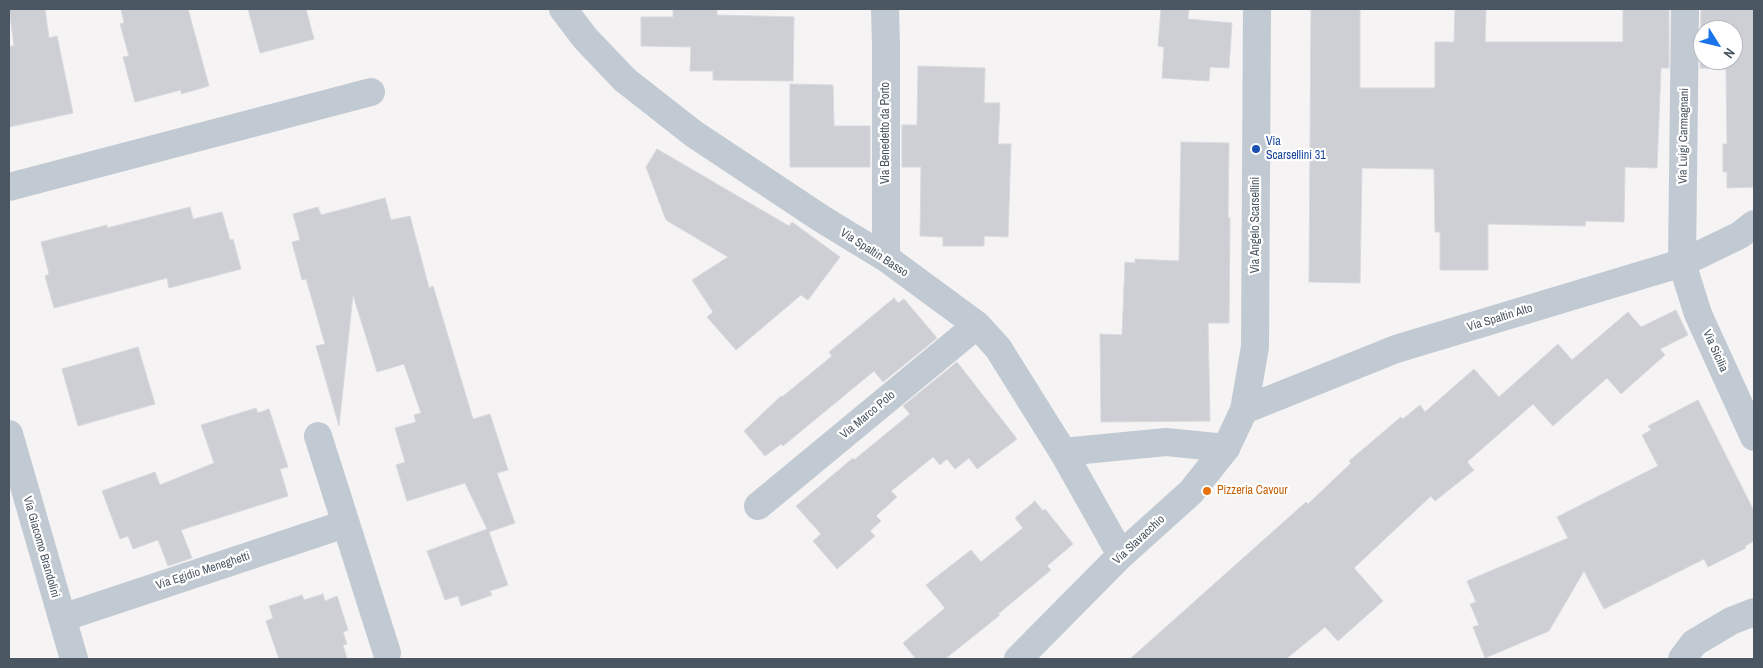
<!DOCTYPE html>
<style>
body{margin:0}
#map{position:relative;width:1763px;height:668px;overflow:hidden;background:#f5f3f3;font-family:"Archivo Narrow",sans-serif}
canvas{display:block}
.frame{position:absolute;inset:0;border:10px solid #4a5661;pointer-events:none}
.north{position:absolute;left:1693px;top:20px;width:50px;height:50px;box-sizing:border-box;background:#fff;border:1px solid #b7bbc0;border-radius:50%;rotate:126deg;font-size:14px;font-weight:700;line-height:20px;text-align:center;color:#4a5661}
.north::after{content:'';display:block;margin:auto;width:18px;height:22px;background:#1a73e8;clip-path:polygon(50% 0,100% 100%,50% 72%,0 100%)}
</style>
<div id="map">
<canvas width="1763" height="668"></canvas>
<div class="frame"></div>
<div class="north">N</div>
</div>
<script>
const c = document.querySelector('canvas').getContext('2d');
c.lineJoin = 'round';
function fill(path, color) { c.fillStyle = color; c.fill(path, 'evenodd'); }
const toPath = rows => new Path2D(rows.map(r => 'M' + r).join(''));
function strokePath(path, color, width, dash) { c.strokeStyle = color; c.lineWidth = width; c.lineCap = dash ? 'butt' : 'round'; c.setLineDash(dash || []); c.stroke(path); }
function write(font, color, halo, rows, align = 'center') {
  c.font = font + ' "Archivo Narrow",sans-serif'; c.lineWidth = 4.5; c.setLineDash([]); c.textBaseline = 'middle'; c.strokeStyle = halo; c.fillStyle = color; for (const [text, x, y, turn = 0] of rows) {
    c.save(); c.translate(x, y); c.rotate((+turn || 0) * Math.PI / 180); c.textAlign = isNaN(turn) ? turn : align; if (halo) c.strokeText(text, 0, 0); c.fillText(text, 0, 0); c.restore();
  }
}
const building = toPath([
 [9,9,45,9,49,38,57,36,73,113,9,127,9,47,14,45,9,9],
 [121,9,188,9,209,86,181,94,181,90,135,102,123,57,129,56,120,24,124,23,121,9],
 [248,9,306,9,314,39,260,53,248,9],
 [673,9,717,9,717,15,794,17,793,81,713,80,713,71,690,71,691,47,641,46,641,17,673,17,673,9],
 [1161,9,1189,9,1188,19,1232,23,1229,68,1210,67,1209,81,1162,78,1164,47,1158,46,1161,9],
 [1311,9,1360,9,1360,88,1435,88,1435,42,1454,42,1455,9,1486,9,1485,42,1623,42,1623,9,1669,9,1669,68,1661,68,1657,168,1625,167,1624,222,1586,221,1585,226,1488,224,1488,270,1440,270,1440,232,1435,232,1434,169,1362,168,1360,283,1309,282,1311,9],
 [1701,9,1754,9,1754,187,1727,188,1727,172,1723,172,1723,144,1727,144,1726,69,1700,68,1701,9],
 [1703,30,1733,30,1733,60,1703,60,1703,30],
 [918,66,985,68,984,103,1000,103,998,144,1011,144,1008,237,984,236,984,246,943,246,943,237,920,236,921,167,902,167,902,125,917,125,918,66],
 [790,84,833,85,834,126,870,126,870,167,790,167,790,84],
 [1181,142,1229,143,1228,218,1230,218,1229,323,1208,323,1210,421,1101,422,1100,334,1122,335,1125,262,1135,263,1135,259,1179,261,1181,142],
 [657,149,789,226,792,222,840,257,808,300,801,295,736,350,707,317,713,312,692,280,728,257,666,220,646,167,657,149],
 [385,198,391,220,410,216,429,288,433,286,473,419,490,414,508,470,497,473,515,523,489,532,508,585,490,591,492,595,461,606,458,596,445,600,427,551,487,529,465,483,407,501,396,465,405,462,395,428,416,422,414,415,421,413,404,364,377,372,353,295,339,426,316,346,325,344,306,279,302,280,292,242,300,240,293,214,318,207,321,215,385,198],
 [190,207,193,219,222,212,230,240,233,239,241,269,169,288,167,278,54,308,45,276,49,274,41,242,107,225,107,228,190,207],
 [894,298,898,303,904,299,937,338,883,382,874,371,783,446,781,444,765,456,744,431,781,396,782,397,832,356,829,352,894,298],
 [1676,310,1688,335,1660,349,1665,355,1621,394,1607,378,1553,426,1533,404,1467,462,1474,470,1435,501,1431,496,1354,568,1383,601,1338,641,1325,627,1286,659,1130,659,1306,502,1308,504,1351,463,1349,461,1401,417,1403,419,1420,405,1425,412,1474,369,1499,397,1558,344,1572,360,1628,312,1641,327,1676,310],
 [138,347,155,404,78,426,62,369,138,347],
 [957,362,1017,439,977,469,969,458,955,469,947,459,940,465,933,457,891,491,897,497,876,516,881,521,870,531,875,536,837,569,813,541,821,534,796,506,853,458,854,460,910,414,903,406,957,362],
 [1698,400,1754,511,1754,541,1745,546,1746,548,1708,567,1704,559,1604,609,1584,571,1549,631,1485,658,1473,627,1479,625,1470,604,1476,602,1467,581,1568,538,1557,517,1658,466,1642,435,1651,430,1648,426,1698,400],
 [256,408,258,413,269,409,288,467,280,469,288,496,181,530,192,558,168,566,158,540,133,549,128,536,120,539,102,491,155,472,160,485,214,463,201,425,256,408],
 [1035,501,1043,511,1045,509,1073,544,1047,566,1051,570,998,614,1000,615,945,659,916,659,903,643,945,608,926,585,971,550,981,562,1023,528,1015,518,1035,501],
 [323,594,325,601,337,596,348,630,343,632,347,644,343,645,347,659,279,659,266,621,273,618,269,606,302,595,304,600,323,594]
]);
fill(building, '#cdcfd5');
strokePath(building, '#d7d9de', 1);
strokePath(toPath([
 [563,9,585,38,625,80,694,134,822,219,886,258,977,325,998,348,1063,452,1121,555],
 [885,9,886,45,886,258],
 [1685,9,1682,263,1698,314,1754,437],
 [9,187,371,92],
 [9,434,74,659],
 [318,436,387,653],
 [1063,452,1166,442,1226,448],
 [758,506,977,325],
 [62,618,345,524],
 [1682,659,1694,643,1731,621,1754,612]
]), '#c1cad2', 28);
strokePath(toPath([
 [1244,410,1396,349,1682,263,1740,235,1754,224],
 [1018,659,1121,555,1191,492,1226,448,1244,410,1255,347,1257,9]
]), '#c1cad2', 28);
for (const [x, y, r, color] of [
 [1256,149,5,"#1a4fb4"],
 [1207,491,5,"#e8710a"]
]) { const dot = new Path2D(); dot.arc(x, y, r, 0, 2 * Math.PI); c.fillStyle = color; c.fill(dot); strokePath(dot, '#fff', 2); }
write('12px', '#4a5661', '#fff', [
 ["Via Benedetto da Porto",886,133,-90],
 ["Via Luigi Carmagnani",1684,136,-89],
 ["Via Angelo Scarsellini",1256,225,-90],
 ["Via Spaltin Basso",874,253,33],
 ["Via Spaltin Alto",1500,318,-17],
 ["Via Sicilia",1715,351,66],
 ["Via Marco Polo",868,415,-40],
 ["Via Slavacchio",1139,540,-43],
 ["Via Giacomo Brandolini",41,547,74],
 ["Via Egidio Meneghetti",203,571,-18]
]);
write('12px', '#164399', '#fff', [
 ["Via",1266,142],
 ["Scarsellini 31",1266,156]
], 'left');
write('12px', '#c56008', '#fff', [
 ["Pizzeria Cavour",1217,491]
], 'left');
</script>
